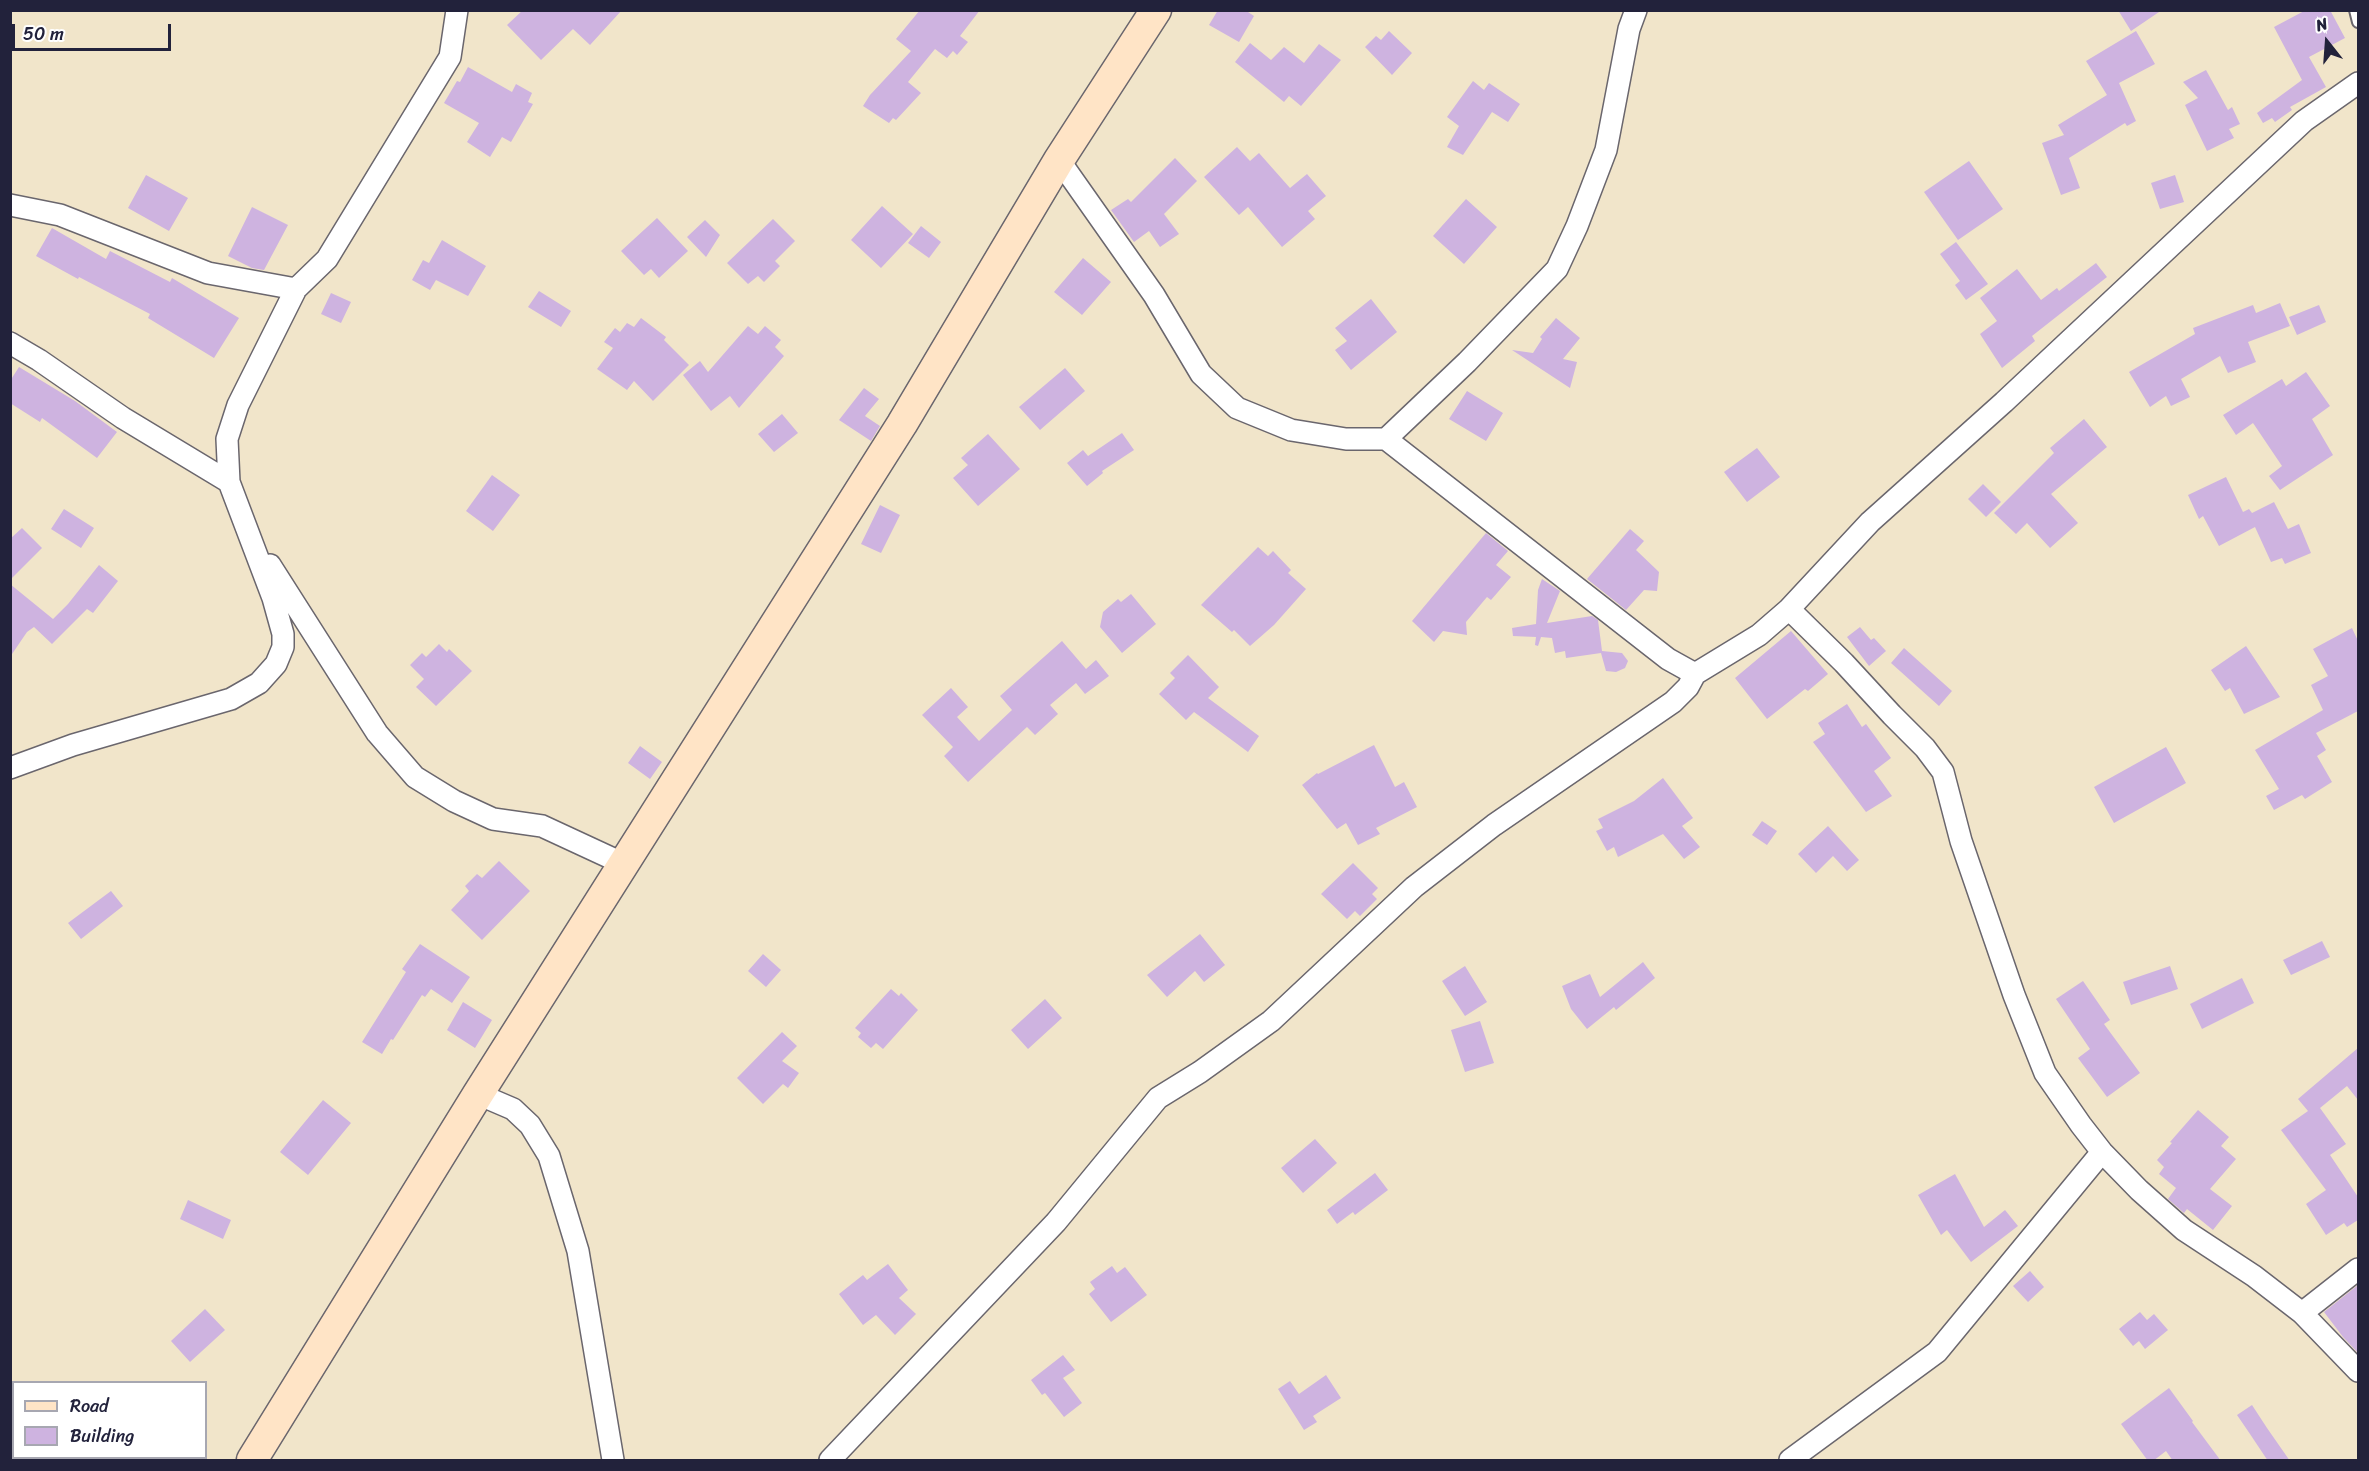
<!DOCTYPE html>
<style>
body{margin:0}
#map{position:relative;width:2369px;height:1471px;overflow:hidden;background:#f1e5ca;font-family:Sriracha,sans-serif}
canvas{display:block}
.frame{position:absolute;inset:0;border:12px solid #22223b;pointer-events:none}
.legend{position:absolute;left:12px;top:1381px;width:195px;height:78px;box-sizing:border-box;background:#fff;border:2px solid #a7a7b1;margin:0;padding:8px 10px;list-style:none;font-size:18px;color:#22223b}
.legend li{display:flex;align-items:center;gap:12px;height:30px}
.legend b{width:30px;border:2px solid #a7a7b1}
.north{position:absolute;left:2297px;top:12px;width:60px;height:60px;-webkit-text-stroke:4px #fff;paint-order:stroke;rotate:343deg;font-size:16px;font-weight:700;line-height:24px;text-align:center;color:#22223b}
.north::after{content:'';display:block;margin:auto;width:21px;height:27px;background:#22223b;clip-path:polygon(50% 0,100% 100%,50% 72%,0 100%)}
.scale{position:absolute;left:12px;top:24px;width:159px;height:27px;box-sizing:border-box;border:3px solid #22223b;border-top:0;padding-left:8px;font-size:18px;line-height:21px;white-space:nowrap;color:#22223b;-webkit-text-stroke:4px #fff;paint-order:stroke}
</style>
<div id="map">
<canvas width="2369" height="1471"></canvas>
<div class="frame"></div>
<ul class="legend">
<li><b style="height:8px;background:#ffe4c6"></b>Road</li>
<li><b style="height:16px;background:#ceb3e0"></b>Building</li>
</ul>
<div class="north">N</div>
<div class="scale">50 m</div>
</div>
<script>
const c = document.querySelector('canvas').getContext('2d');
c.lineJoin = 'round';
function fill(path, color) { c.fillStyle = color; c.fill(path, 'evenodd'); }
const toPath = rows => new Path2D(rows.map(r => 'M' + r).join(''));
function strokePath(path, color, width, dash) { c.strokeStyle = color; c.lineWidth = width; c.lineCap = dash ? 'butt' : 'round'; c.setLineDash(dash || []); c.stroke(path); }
fill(toPath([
 [523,10,622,10,590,45,573,29,541,60,507,25],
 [920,10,980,10,960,36,968,42,957,55,953,51,947,58,935,49,908,82,921,93,896,120,893,118,889,123,863,106,870,95,911,51,896,39],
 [1218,10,1245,10,1254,16,1239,42,1209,25],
 [2118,10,2162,10,2131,31],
 [2306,10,2330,10,2345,38,2309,57,2326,87,2290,107,2292,110,2275,122,2272,118,2263,123,2257,113,2302,80,2274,27],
 [1389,31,1412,53,1392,75,1365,47,1376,36,1381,40],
 [2136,31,2155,64,2119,83,2136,121,2127,126,2125,123,2069,158,2080,188,2061,195,2042,143,2064,135,2058,125,2107,95,2086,61],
 [1250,43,1271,60,1284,47,1304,63,1319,44,1341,60,1301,106,1289,96,1284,102,1235,62],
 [468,67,512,92,516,84,532,93,528,102,533,104,511,142,502,137,490,157,467,142,479,123,444,103,457,81,460,82],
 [2206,70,2228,110,2232,107,2240,124,2229,129,2234,138,2207,151,2185,105,2198,98,2183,82],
 [1473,81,1484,90,1489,83,1520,104,1508,122,1492,112,1463,155,1447,147,1459,126,1447,117],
 [1237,147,1250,161,1259,153,1290,188,1307,174,1326,196,1308,211,1315,219,1282,247,1248,207,1239,215,1204,177],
 [1175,158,1197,181,1164,214,1179,234,1160,247,1149,231,1134,242,1111,210,1128,199,1131,202],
 [1969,161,2003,209,1958,240,1924,192],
 [146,175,188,198,169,231,128,208],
 [2175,175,2184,202,2160,209,2151,183],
 [1466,199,1497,227,1464,264,1433,236],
 [882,206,913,234,881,268,851,240],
 [252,207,288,225,264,270,252,268,228,256],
 [657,218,688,251,659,278,651,269,644,275,621,251],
 [773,219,795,241,775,261,780,266,764,282,758,276,748,284,727,263],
 [705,220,720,235,706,257,687,237],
 [921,226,941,242,929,258,908,243],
 [52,228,106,259,110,251,170,282,172,278,239,318,214,358,148,318,150,314,79,277,78,279,36,256],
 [442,240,486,266,468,296,436,280,430,290,412,280,423,260,429,263],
 [1956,242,1988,284,1966,300,1955,285,1960,281,1940,254],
 [1083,258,1111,282,1082,315,1054,292],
 [2096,263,2107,277,2032,336,2035,341,2002,368,1980,334,1997,321,1980,298,2017,269,2041,300,2057,288,2059,291],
 [539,291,571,311,561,327,528,307],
 [331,293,351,302,341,323,321,314],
 [1371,299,1397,332,1351,370,1335,350,1347,341,1335,328],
 [2280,303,2290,326,2248,342,2256,362,2228,373,2220,356,2181,379,2190,397,2171,406,2166,396,2150,407,2129,372,2195,334,2193,328,2253,305,2256,313],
 [2319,305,2326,322,2297,335,2289,317],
 [641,318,666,337,664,340,689,365,653,401,634,381,627,390,597,369,613,348,604,342,615,328,620,332,627,323,634,327],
 [1556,318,1580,338,1563,359,1577,362,1570,388,1512,350,1533,353,1542,339,1540,337],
 [748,326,758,334,765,326,781,340,775,347,784,356,739,408,730,396,711,411,683,375,700,361,708,372],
 [19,367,75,401,117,432,97,458,42,418,40,422,10,403,10,381],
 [1065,368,1085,391,1040,430,1019,407],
 [2306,372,2330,406,2312,419,2333,455,2280,490,2269,476,2282,466,2253,423,2236,435,2223,415,2282,379,2286,386],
 [864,388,879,399,865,416,880,426,871,441,839,420],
 [1467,391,1503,413,1486,441,1449,419],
 [782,414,798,433,774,452,758,434],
 [2084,419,2107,447,2051,494,2078,523,2050,548,2027,523,2016,534,1994,513,2054,453,2050,448],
 [1122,433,1134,450,1102,471,1103,473,1087,486,1067,463,1083,450,1088,456],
 [988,434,1020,469,978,506,953,478,968,465,961,458],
 [1757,448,1780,477,1747,502,1724,472],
 [492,475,520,495,493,531,466,511],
 [2226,477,2243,512,2249,509,2252,513,2274,502,2288,529,2299,524,2311,553,2285,564,2282,558,2271,562,2255,527,2219,546,2203,516,2199,519,2188,495],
 [1983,484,2001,502,1986,517,1968,499],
 [880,505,900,515,881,553,861,544],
 [64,509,94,528,81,548,51,529],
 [22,528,42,548,10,580,10,539],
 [1630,529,1644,541,1636,550,1659,572,1657,591,1644,590,1626,610,1587,579],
 [1486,533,1508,551,1496,565,1511,577,1491,600,1487,597,1466,622,1467,635,1443,631,1434,642,1412,621],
 [1258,547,1268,556,1273,551,1291,570,1288,573,1306,589,1274,625,1250,646,1234,630,1232,632,1201,605],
 [99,565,118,581,93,613,87,609,52,644,34,627,27,632,10,657,10,584,53,619,68,604],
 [1542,579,1560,591,1547,623,1592,616,1598,620,1602,651,1622,653,1628,661,1625,668,1616,672,1606,671,1601,653,1566,658,1565,651,1555,653,1552,638,1541,637,1538,646,1535,645,1536,637,1513,636,1512,628,1536,624,1538,590],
 [1131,594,1156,624,1122,653,1100,627,1103,612,1118,599,1121,602],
 [1860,627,1871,640,1874,638,1886,651,1869,666,1847,637],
 [2352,628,2358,641,2358,711,2316,733,2326,750,2317,756,2332,782,2305,799,2302,795,2274,810,2266,796,2279,789,2255,750,2323,710,2311,685,2328,676,2313,649],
 [1791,631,1828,674,1808,691,1805,689,1767,719,1735,678],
 [1062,641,1086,669,1096,660,1109,676,1085,694,1076,683,1050,705,1058,714,1035,735,1027,727,968,782,944,756,953,747,922,715,951,688,968,707,957,717,979,741,1012,710,1000,696],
 [439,644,447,652,449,649,472,671,436,706,416,687,424,679,410,665,422,653,426,657],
 [2246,646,2280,697,2244,714,2230,688,2225,691,2211,670],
 [1904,648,1952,691,1939,706,1891,663],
 [1188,655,1219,687,1208,698,1259,736,1248,752,1194,712,1186,720,1159,694,1175,678,1170,673],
 [1847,704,1862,727,1866,724,1891,758,1874,771,1892,796,1866,812,1813,742,1825,734,1818,723],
 [1374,745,1395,787,1404,782,1417,807,1376,828,1380,834,1358,845,1346,823,1337,829,1302,785,1317,773,1318,774],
 [640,746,662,762,650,779,628,763],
 [2166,747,2186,783,2114,823,2094,787],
 [1663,778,1693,818,1682,826,1700,847,1684,859,1663,834,1618,857,1614,847,1607,851,1596,831,1603,828,1598,819,1634,801],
 [1762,821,1777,831,1767,845,1752,835],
 [1828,826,1859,860,1847,871,1833,856,1816,873,1798,854],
 [499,861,530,891,482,940,451,910,469,891,465,886,477,874,482,878],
 [1353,863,1378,888,1372,894,1377,899,1360,916,1355,911,1347,919,1321,894],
 [111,891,123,906,81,939,68,923],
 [1200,934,1225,965,1204,982,1195,971,1167,997,1147,975],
 [2322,941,2330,957,2291,975,2283,960],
 [420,944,470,977,452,1003,431,989,425,997,422,995,393,1040,391,1039,382,1054,362,1042,406,972,402,969],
 [763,954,781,970,766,987,748,971],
 [1643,962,1655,978,1616,1010,1614,1007,1587,1029,1571,1009,1562,986,1590,974,1600,997],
 [1465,966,1487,1002,1465,1016,1442,981],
 [2170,966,2178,989,2131,1005,2123,982],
 [2242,978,2254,1003,2202,1029,2190,1004],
 [2083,981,2110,1020,2104,1024,2140,1073,2107,1097,2078,1058,2090,1049,2056,999],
 [891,989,899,996,901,993,918,1010,883,1049,876,1043,871,1048,858,1037,861,1033,855,1028],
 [1045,999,1062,1018,1028,1049,1011,1030],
 [463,1002,492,1020,475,1048,447,1030],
 [1480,1021,1494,1063,1465,1072,1451,1030],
 [782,1032,797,1046,782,1061,799,1073,788,1088,783,1084,763,1104,737,1078],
 [2358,1048,2358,1100,2347,1086,2320,1108,2346,1144,2330,1155,2358,1197,2358,1220,2347,1227,2344,1223,2326,1235,2306,1204,2326,1190,2281,1130,2308,1111,2298,1099],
 [323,1100,351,1123,308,1175,280,1152],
 [2198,1110,2229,1137,2221,1146,2236,1159,2210,1189,2232,1206,2213,1230,2187,1209,2184,1213,2168,1199,2176,1188,2159,1174,2164,1167,2157,1160,2172,1143,2170,1142],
 [1315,1139,1337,1163,1303,1193,1281,1168],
 [1375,1173,1388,1190,1355,1215,1353,1212,1337,1224,1327,1210],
 [1955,1174,1984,1227,2005,1210,2018,1226,1971,1262,1947,1230,1941,1235,1918,1195],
 [188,1200,231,1220,223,1239,180,1219],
 [888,1264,908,1290,899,1298,916,1314,895,1335,876,1315,863,1325,839,1294,863,1275,867,1280],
 [1112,1266,1117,1273,1125,1267,1147,1295,1111,1322,1089,1294,1095,1289,1090,1282],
 [2030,1271,2044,1287,2028,1302,2013,1286],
 [2358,1285,2358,1353,2343,1337,2324,1312],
 [205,1309,225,1330,190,1362,171,1341],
 [2140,1312,2147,1320,2154,1314,2168,1330,2145,1349,2139,1341,2133,1346,2119,1329],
 [1063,1355,1075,1370,1063,1378,1082,1403,1064,1417,1045,1393,1042,1395,1031,1380],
 [1326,1375,1341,1398,1313,1416,1317,1422,1304,1430,1278,1389,1290,1381,1299,1394],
 [2169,1388,2193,1421,2192,1422,2221,1461,2173,1461,2166,1451,2153,1461,2148,1461,2121,1424],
 [2252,1405,2267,1428,2290,1461,2268,1461,2250,1434,2237,1415]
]), '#ceb3e0');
const lane = toPath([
 [2355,10,2358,22]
]);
const street = toPath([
 [1059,160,1154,295,1201,374,1237,408,1291,430,1346,439,1386,439,1668,659,1695,674],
 [10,205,60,215,208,273,296,289],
 [10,343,39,360,123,418,229,482],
 [1386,439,1467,362,1557,269,1577,226,1606,150,1629,29,1636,10],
 [270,565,377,733,415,777,454,801,493,819,542,826,624,864],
 [1789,609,1870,522,2004,402,2304,121,2358,83],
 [10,768,73,745,231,699,259,683,276,664,283,647,283,634,273,598,229,482,227,439,238,405,296,289,327,259,450,57,457,10],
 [478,1094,513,1109,530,1125,549,1156,578,1251,613,1460],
 [2302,1313,2358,1269],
 [830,1460,1056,1222,1158,1098,1200,1072,1271,1021,1414,887,1494,825,1673,702,1688,687,1695,674,1759,635,1789,609,1844,663,1892,715,1925,748,1943,772,1961,841,2014,995,2045,1073,2081,1125,2102,1152,2139,1190,2184,1230,2254,1276,2302,1313,2358,1371],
 [1790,1460,1937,1352,2102,1152]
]);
const secondary = toPath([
 [252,1460,478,1094,902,424,1059,160,1156,10]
]);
strokePath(lane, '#6a666d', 14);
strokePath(street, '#6a666d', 24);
strokePath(secondary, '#6a666d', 33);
strokePath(lane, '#fff', 10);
strokePath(street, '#fff', 21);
strokePath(secondary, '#ffe4c6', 30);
</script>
